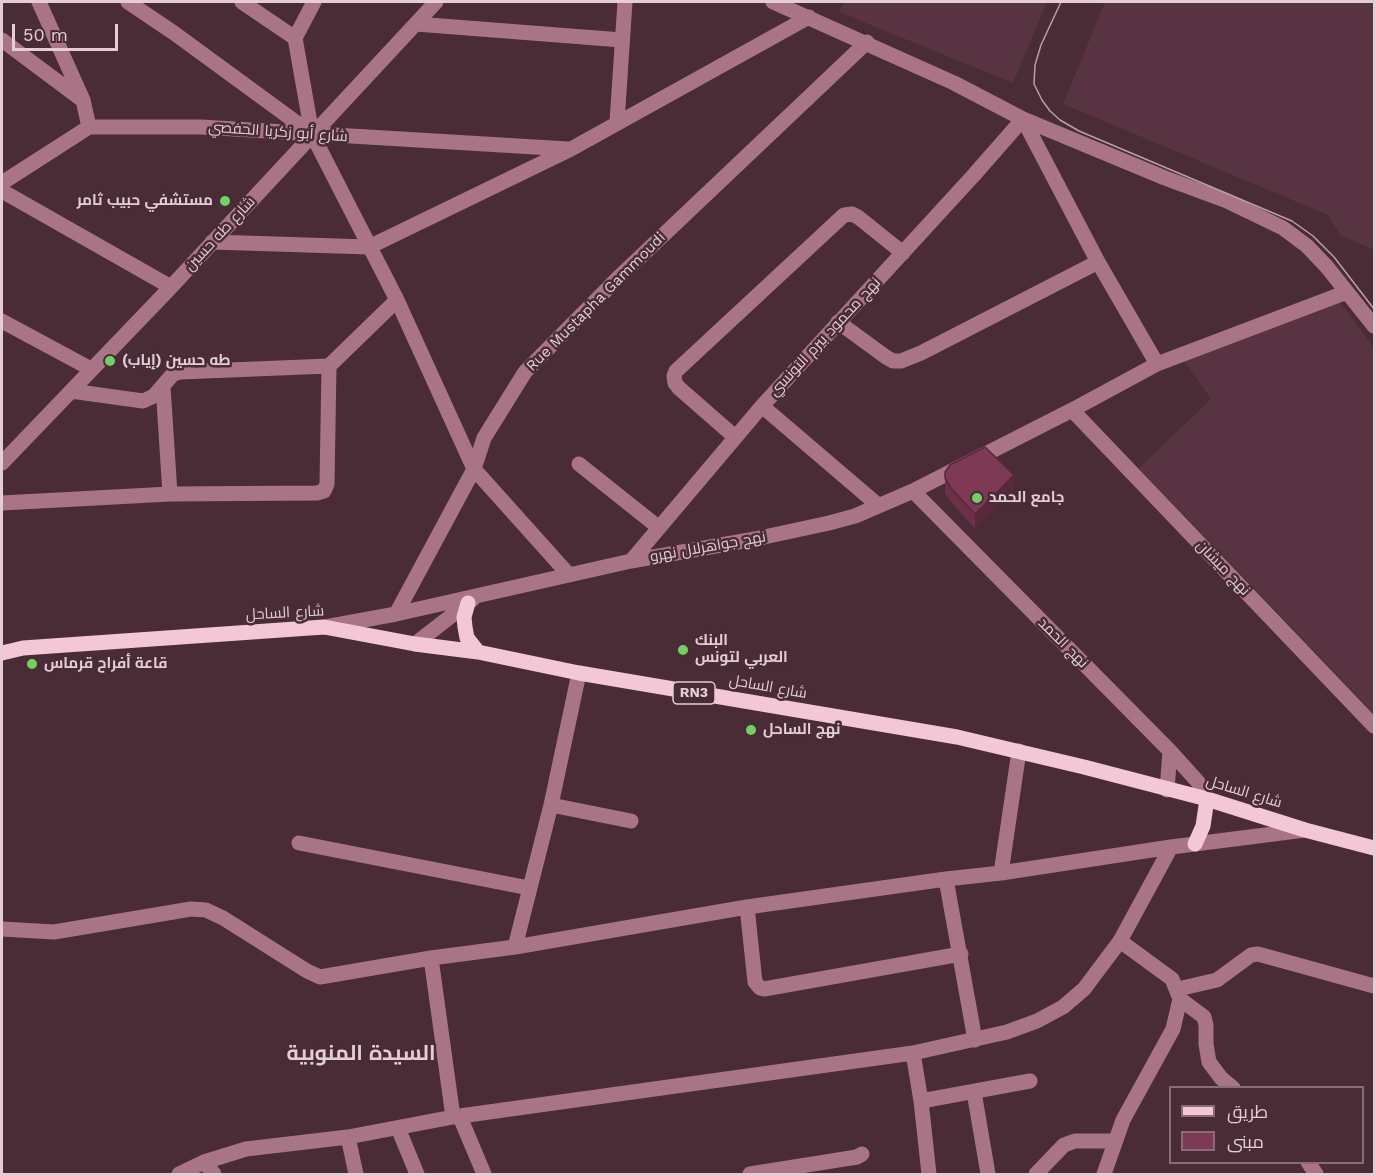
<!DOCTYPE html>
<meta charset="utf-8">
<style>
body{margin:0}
#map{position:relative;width:1376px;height:1176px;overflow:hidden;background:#4a2c37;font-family:"Work Sans",Cairo,sans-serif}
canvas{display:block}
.frame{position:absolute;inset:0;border:3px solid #e2ced4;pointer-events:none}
.legend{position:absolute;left:1169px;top:1086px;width:195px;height:78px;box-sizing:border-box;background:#4a2c37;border:2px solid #876d76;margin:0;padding:8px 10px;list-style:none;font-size:18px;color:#e2ced4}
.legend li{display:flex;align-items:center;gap:12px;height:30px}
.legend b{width:30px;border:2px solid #876d76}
.scale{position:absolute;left:12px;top:24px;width:106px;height:27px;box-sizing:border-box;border:3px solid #e2ced4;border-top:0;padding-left:8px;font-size:18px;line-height:21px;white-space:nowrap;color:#e2ced4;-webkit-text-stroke:4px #4a2c37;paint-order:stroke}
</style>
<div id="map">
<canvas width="1376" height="1176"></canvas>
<div class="frame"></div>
<ul class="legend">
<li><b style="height:8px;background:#f4c7d6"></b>طريق</li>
<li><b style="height:16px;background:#7e3954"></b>مبنى</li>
</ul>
<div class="scale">50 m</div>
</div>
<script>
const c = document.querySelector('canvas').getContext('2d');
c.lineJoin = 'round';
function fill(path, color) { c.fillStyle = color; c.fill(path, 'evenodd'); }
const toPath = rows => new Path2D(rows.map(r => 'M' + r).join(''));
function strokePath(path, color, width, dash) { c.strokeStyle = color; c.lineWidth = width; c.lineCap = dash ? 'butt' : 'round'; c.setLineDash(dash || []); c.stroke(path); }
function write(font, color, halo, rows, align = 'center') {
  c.font = font + ' "Work Sans",Cairo,sans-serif'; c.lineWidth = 5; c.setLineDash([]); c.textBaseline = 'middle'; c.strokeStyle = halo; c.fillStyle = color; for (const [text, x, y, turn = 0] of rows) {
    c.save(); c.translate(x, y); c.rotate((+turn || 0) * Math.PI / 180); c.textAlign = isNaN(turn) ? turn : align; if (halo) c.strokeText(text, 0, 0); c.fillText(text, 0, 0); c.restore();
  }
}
fill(toPath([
 [844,2,1047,2,1013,83,839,12],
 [1105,2,1374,2,1374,250,1340,235,1328,215,1063,104],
 [1340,302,1374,348,1374,714,1139,468,1211,399,1183,360]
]), '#583341');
strokePath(toPath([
 [39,2,83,100,89,127],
 [128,2,174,33,312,134],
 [242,2,295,38],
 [314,2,295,38,312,134,397,300,474,469,569,575],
 [773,2,954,83,1023,119,1165,178,1227,201,1283,228,1307,246,1327,267,1374,326],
 [416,24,622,40],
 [2,40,81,99],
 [1023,119,1098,262,1157,364],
 [617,122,625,2],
 [2,183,89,127,201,127,568,149],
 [2,191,171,287],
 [212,242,369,247,571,149,809,17],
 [2,321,91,369],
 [838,322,886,357,893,361,901,361,921,353,1098,262],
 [163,386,170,494],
 [71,391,143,401,154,396,173,374,180,372,329,366],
 [762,406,879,506],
 [1072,410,1374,726],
 [735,437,679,388,675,383,674,376,676,371,844,215,852,214,858,217,903,253],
 [2,463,171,287,436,2],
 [579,464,658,527],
 [913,491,1170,751,1198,782,1207,799],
 [2,503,170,494,317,493,324,491,327,484,329,366,397,300],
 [631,561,762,406,973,176,1023,119],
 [396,614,474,469,484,438,525,372,618,278,867,42],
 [325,627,396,614,631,561,755,539,829,523,855,516,913,491,1072,410,1157,364,1347,292],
 [415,644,473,599],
 [1167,790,1170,751],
 [551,805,631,821],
 [299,843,529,888],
 [1001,873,1019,751],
 [946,879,975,1040],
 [747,907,755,982,760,988,764,989,961,954],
 [2,929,54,932,191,909,206,910,223,918,307,971,320,977,431,958,515,947,747,907,946,879,1001,873,1171,847,1305,830],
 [515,947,551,805,579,673],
 [431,958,453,1117],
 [1178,989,1217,980,1251,955,1258,954,1374,986],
 [1180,999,1204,1017,1206,1025,1206,1044,1209,1062,1221,1078,1233,1088],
 [913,1053,921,1101,929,1174],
 [974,1092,988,1174],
 [921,1101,1030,1081],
 [460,1117,484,1174],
 [398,1128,417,1174],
 [348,1137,356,1174],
 [204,1162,214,1174],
 [1308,1162,1316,1174],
 [179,1174,204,1162,246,1149,348,1137,453,1117,913,1053,1007,1032,1037,1021,1063,1007,1084,989,1120,941,1171,847],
 [750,1174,857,1157,862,1154],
 [1036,1174,1064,1145,1075,1141,1115,1141],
 [1104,1174,1123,1120,1173,1029,1180,999,1172,979,1120,941]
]), '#aa7487', 15);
strokePath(toPath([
 [468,603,464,617,465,627,467,638,478,652],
 [2,653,23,648,324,627,415,644,478,652,579,673,957,737,1084,767,1207,799,1305,830,1374,848],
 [1195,844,1203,826,1207,799]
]), '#f4c7d6', 15);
strokePath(toPath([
 [1061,2,1041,45,1035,65,1034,84,1042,100,1050,111,1060,120,1079,131,1292,221,1313,236,1334,257,1374,309]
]), '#b7a0a8', 1.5);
fill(toPath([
 [945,472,1014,490,975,529,951,502,945,493]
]), '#6c3148');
fill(toPath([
 [1014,475,1014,490,975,529,975,514]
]), '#58283b');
const building = toPath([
 [985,447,1014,475,975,514,951,488,945,478,945,472,950,465,985,447]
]);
fill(building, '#7e3954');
strokePath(building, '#58283b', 1.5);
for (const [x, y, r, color] of [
 [225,201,6,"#6ed360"],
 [110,361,6,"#6ed360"],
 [977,498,6,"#6ed360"],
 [683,650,6,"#6ed360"],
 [32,664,6,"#6ed360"],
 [751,730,6,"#6ed360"]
]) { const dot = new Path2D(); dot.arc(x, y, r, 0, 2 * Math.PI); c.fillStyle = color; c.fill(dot); strokePath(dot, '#4a2c37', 2); }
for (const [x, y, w] of [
 [694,693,42]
]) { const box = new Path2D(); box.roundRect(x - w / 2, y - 11, w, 22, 4.5); c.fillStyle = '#4a2c37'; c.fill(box); strokePath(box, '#e2ced4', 1.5); }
write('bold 14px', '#e2ced4', null, [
 ["RN3",694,693]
]);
write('15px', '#e2ced4', '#4a2c37', [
 ["شارع أبو زكريا الحفصي",278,132,4],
 ["شارع طه حسين",220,234,-47],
 ["Rue Mustapha Gammoudi",596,302,-45],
 ["نهج محمود بيرم التونسي",825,337,-47],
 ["نهج جواهرلال نهرو",708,547,-10],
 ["نهج ميشان",1223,568,46],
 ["شارع الساحل",285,613,-3],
 ["نهج الحمد",1063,643,45],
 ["شارع الساحل",768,687,10],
 ["شارع الساحل",1244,792,17]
]);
write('bold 15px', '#e2ced4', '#4a2c37', [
 ["مستشفي حبيب ثامر",213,201,"right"],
 ["طه حسين (إياب)",122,361],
 ["جامع الحمد",989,498],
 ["البنك",695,641],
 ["العربي لتونس",695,658],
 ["قاعة أفراح قرماس",44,664],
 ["نهج الساحل",763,730]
], 'left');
write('bold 21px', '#e2ced4', '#4a2c37', [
 ["السيدة المنوبية",361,1054]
]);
</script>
